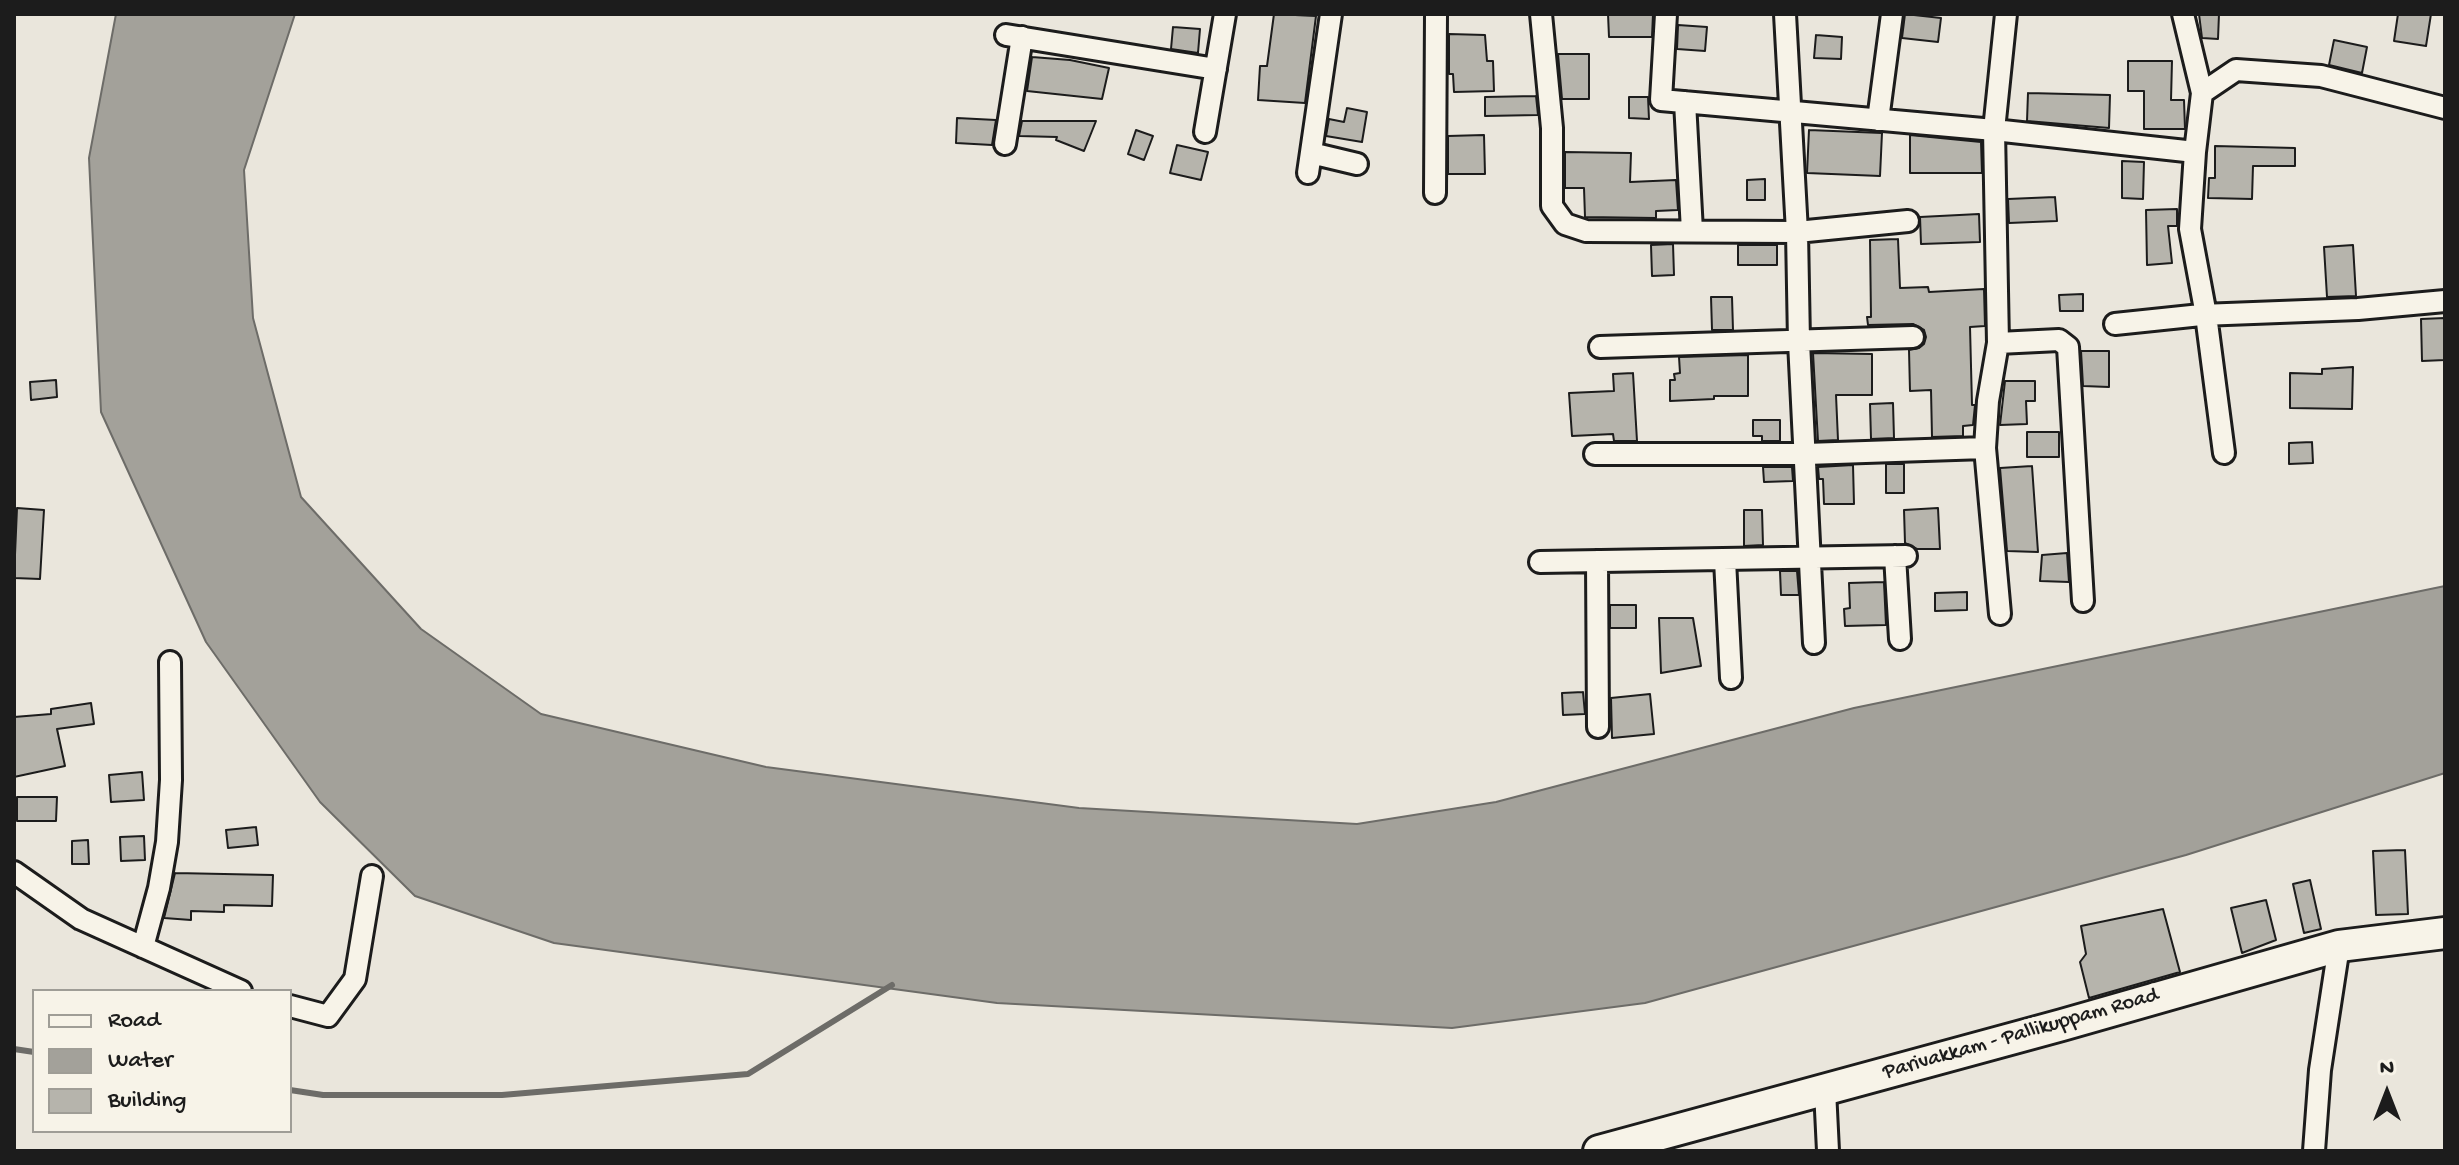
<!DOCTYPE html>
<style>
body{margin:0}
#map{position:relative;width:2459px;height:1165px;overflow:hidden;background:#eae6dc;font-family:"Gochi Hand",sans-serif}
canvas{display:block}
.frame{position:absolute;inset:0;border:16px solid #1c1c1c;pointer-events:none}
.legend{position:absolute;left:32px;top:989px;width:260px;height:144px;box-sizing:border-box;background:#f7f3e8;border:2px solid #9f9d96;margin:0;padding:10px 14px;list-style:none;font-size:24px;color:#1c1c1c}
.legend li{display:flex;align-items:center;gap:16px;height:40px}
.legend b{width:40px;border:2px solid #9f9d96}
.north{position:absolute;left:2347px;top:1053px;width:80px;height:80px;-webkit-text-stroke:6px #f7f3e8;paint-order:stroke;rotate:0deg;font-size:22px;font-weight:700;line-height:32px;text-align:center;color:#1c1c1c}
.north::after{content:'';display:block;margin:auto;width:28px;height:36px;background:#1c1c1c;clip-path:polygon(50% 0,100% 100%,50% 72%,0 100%)}
</style>
<div id="map">
<canvas width="2459" height="1165"></canvas>
<div class="frame"></div>
<ul class="legend">
<li><b style="height:10px;background:#f7f3e8"></b>Road</li>
<li><b style="height:22px;background:#a3a19a"></b>Water</li>
<li><b style="height:22px;background:#b6b4ac"></b>Building</li>
</ul>
<div class="north">N</div>
</div>
<script>
const c = document.querySelector('canvas').getContext('2d');
c.lineJoin = 'round';
function fill(path, color) { c.fillStyle = color; c.fill(path, 'evenodd'); }
const toPath = rows => new Path2D(rows.map(r => 'M' + r).join(''));
function strokePath(path, color, width, dash) { c.strokeStyle = color; c.lineWidth = width; c.lineCap = dash ? 'butt' : 'round'; c.setLineDash(dash || []); c.stroke(path); }
function write(font, color, halo, rows, align = 'center') {
  c.font = font + ' "Gochi Hand",sans-serif'; c.lineWidth = 8; c.setLineDash([]); c.textBaseline = 'middle'; c.strokeStyle = halo; c.fillStyle = color; for (const [text, x, y, turn = 0] of rows) {
    c.save(); c.translate(x, y); c.rotate((+turn || 0) * Math.PI / 180); c.textAlign = isNaN(turn) ? turn : align; if (halo) c.strokeText(text, 0, 0); c.fillText(text, 0, 0); c.restore();
  }
}
const water = toPath([
 [116,14,295,14,244,170,253,318,301,497,421,629,541,714,766,767,1079,808,1357,824,1496,802,1854,708,2445,586,2445,773,2186,855,1645,1003,1452,1028,997,1003,554,943,415,896,320,802,206,642,101,412,89,158,116,14]
]);
fill(water, '#a3a19a');
strokePath(water, '#6d6c68', 2);
strokePath(toPath([
 [14,1049,34,1052],
 [290,1090,323,1095,502,1095,748,1074,892,985]
]), '#6d6c68', 6);
const building = toPath([
 [1274,14,1316,16,1305,103,1258,100,1260,66,1267,66,1274,14],
 [1608,14,1653,14,1652,37,1609,37,1608,14],
 [1905,14,1941,18,1938,42,1902,38,1905,14],
 [2199,14,2219,14,2218,39,2202,38,2199,14],
 [2398,14,2431,14,2426,46,2394,41,2398,14],
 [1678,25,1707,27,1705,51,1677,49,1678,25],
 [1173,27,1200,29,1198,53,1171,49,1173,27],
 [1449,34,1485,35,1487,61,1493,61,1494,91,1454,92,1453,74,1449,74,1449,34],
 [1816,35,1842,37,1841,59,1814,58,1816,35],
 [2334,40,2367,47,2362,73,2329,65,2334,40],
 [1558,54,1589,54,1589,99,1562,99,1558,54],
 [1032,57,1070,60,1109,68,1102,99,1027,91,1032,57],
 [2128,61,2172,61,2171,100,2184,100,2185,129,2144,129,2144,91,2128,91,2128,61],
 [2028,93,2110,95,2109,128,2027,121,2028,93],
 [1536,96,1538,115,1485,116,1485,97,1536,96],
 [1629,97,1648,97,1649,119,1629,118,1629,97],
 [1347,108,1367,112,1362,142,1326,136,1329,119,1344,122,1347,108],
 [957,118,996,120,992,145,956,143,957,118],
 [1022,121,1096,121,1084,151,1056,140,1057,137,1019,136,1022,121],
 [1136,130,1153,136,1144,160,1128,154,1136,130],
 [1809,130,1882,133,1880,176,1807,173,1809,130],
 [1484,135,1485,174,1448,174,1448,136,1484,135],
 [1910,135,1981,142,1982,173,1910,173,1910,135],
 [1177,145,1208,152,1201,180,1170,173,1177,145],
 [2215,146,2295,148,2295,166,2253,166,2252,199,2208,198,2209,178,2215,178,2215,146],
 [1565,152,1631,153,1630,182,1676,180,1678,210,1656,211,1656,218,1585,217,1584,188,1565,188,1565,152],
 [2122,161,2144,162,2143,199,2122,198,2122,161],
 [1765,179,1765,200,1747,200,1747,180,1765,179],
 [2055,197,2057,221,2009,223,2008,199,2055,197],
 [2177,209,2177,226,2168,226,2172,263,2147,265,2146,210,2177,209],
 [1979,214,1980,242,1921,244,1920,217,1979,214],
 [1898,239,1900,288,1928,287,1929,292,1984,289,1985,326,1970,327,1972,405,1975,405,1973,425,1963,426,1963,436,1932,437,1931,390,1910,391,1909,350,1919,348,1924,344,1926,337,1924,330,1913,324,1868,325,1867,317,1871,317,1870,240,1898,239],
 [1673,244,1674,275,1652,276,1651,245,1673,244],
 [1738,245,1777,245,1777,265,1738,265,1738,245],
 [2353,245,2356,296,2327,297,2324,247,2353,245],
 [2083,294,2083,311,2060,311,2059,295,2083,294],
 [1711,297,1732,297,1733,330,1712,330,1711,297],
 [2445,318,2445,360,2422,361,2421,319,2445,318],
 [2081,351,2109,351,2109,387,2083,386,2081,351],
 [1813,353,1872,354,1872,395,1836,395,1838,440,1818,441,1813,353],
 [1748,355,1748,396,1714,396,1714,399,1670,401,1670,380,1675,380,1674,374,1680,373,1679,357,1748,355],
 [2353,367,2352,409,2290,408,2290,373,2322,374,2322,369,2353,367],
 [1633,373,1637,441,1614,441,1613,434,1572,436,1569,393,1614,391,1613,374,1633,373],
 [56,380,57,397,31,400,30,382,56,380],
 [2005,381,2035,381,2035,401,2026,401,2027,424,2000,425,2005,381],
 [1893,403,1894,438,1871,439,1870,404,1893,403],
 [1753,420,1780,420,1780,441,1762,441,1762,436,1753,436,1753,420],
 [2027,432,2059,432,2059,457,2027,457,2027,432],
 [2312,442,2313,463,2289,464,2289,443,2312,442],
 [1886,464,1904,464,1904,493,1886,493,1886,464],
 [1853,465,1854,504,1824,504,1823,479,1819,479,1818,467,1853,465],
 [2032,466,2038,552,2007,551,2000,468,2032,466],
 [1763,467,1792,467,1793,481,1764,482,1763,467],
 [17,508,44,510,40,579,14,578,17,508],
 [1938,508,1940,549,1917,549,1905,543,1904,510,1938,508],
 [1744,510,1762,510,1763,545,1744,546,1744,510],
 [2067,553,2069,582,2040,581,2042,555,2067,553],
 [1780,571,1797,571,1799,595,1781,595,1780,571],
 [1884,582,1886,625,1845,626,1844,609,1850,608,1849,583,1884,582],
 [1967,592,1967,610,1935,611,1935,593,1967,592],
 [1610,605,1636,605,1636,628,1610,628,1610,605],
 [1659,618,1693,618,1701,666,1661,673,1659,618],
 [1583,692,1585,714,1563,715,1562,693,1583,692],
 [1650,694,1654,734,1612,738,1611,698,1650,694],
 [91,703,94,724,57,729,65,766,14,777,14,717,51,714,51,709,91,703],
 [142,772,144,800,111,802,109,775,142,772],
 [17,797,57,797,56,821,17,821,17,797],
 [256,827,258,845,228,848,226,830,256,827],
 [144,836,145,860,121,861,120,837,144,836],
 [88,840,89,864,72,864,72,841,88,840],
 [2405,850,2408,914,2376,915,2373,851,2405,850],
 [175,873,273,875,272,906,224,905,224,912,191,911,191,920,164,918,175,873],
 [2310,880,2321,929,2304,933,2293,884,2310,880],
 [2266,900,2276,940,2242,953,2231,908,2266,900],
 [2163,909,2180,972,2089,998,2080,962,2086,954,2081,926,2163,909]
]);
fill(building, '#b6b4ac');
strokePath(building, '#1c1c1c', 2);
const street = toPath([
 [1541,14,1552,128,1552,206,1565,224,1586,231,1797,232,1908,221],
 [1666,14,1661,100,1994,130,2195,152,2202,93,2183,14],
 [1785,14,1797,232,1799,342,1814,643],
 [1006,35,1216,69],
 [2202,93,2236,70,2321,76,2445,108],
 [1685,102,1692,231],
 [1878,120,1892,14],
 [1205,132,1225,14],
 [1005,144,1022,37],
 [2195,152,2190,229,2206,315,2224,453],
 [1311,153,1357,164],
 [1308,173,1331,14],
 [1435,193,1436,14],
 [2115,324,2201,315,2358,309,2445,301],
 [1998,343,2059,340,2068,347,2083,601],
 [1600,347,1913,337],
 [1595,454,1806,454,1985,448],
 [1895,556,1900,639],
 [1725,560,1731,678],
 [1597,561,1598,727],
 [1540,562,1906,556],
 [2000,614,1985,448,1988,401,1998,343,1994,130,2006,14],
 [14,872,81,919,241,991],
 [143,947,159,888,167,842,171,780,170,662],
 [290,1006,328,1016,355,979,372,876],
 [1825,1090,1828,1151],
 [2314,1151,2320,1070,2339,946]
]);
const secondary = toPath([
 [1599,1151,2062,1025,2339,946,2445,933]
]);
strokePath(street, '#1c1c1c', 26);
strokePath(secondary, '#1c1c1c', 36);
strokePath(street, '#f7f3e8', 20);
strokePath(secondary, '#f7f3e8', 30);
write('22px', '#1c1c1c', '#f7f3e8', [
 ["Parivakkam - Pallikuppam Road",2021,1035,-16]
]);
</script>
